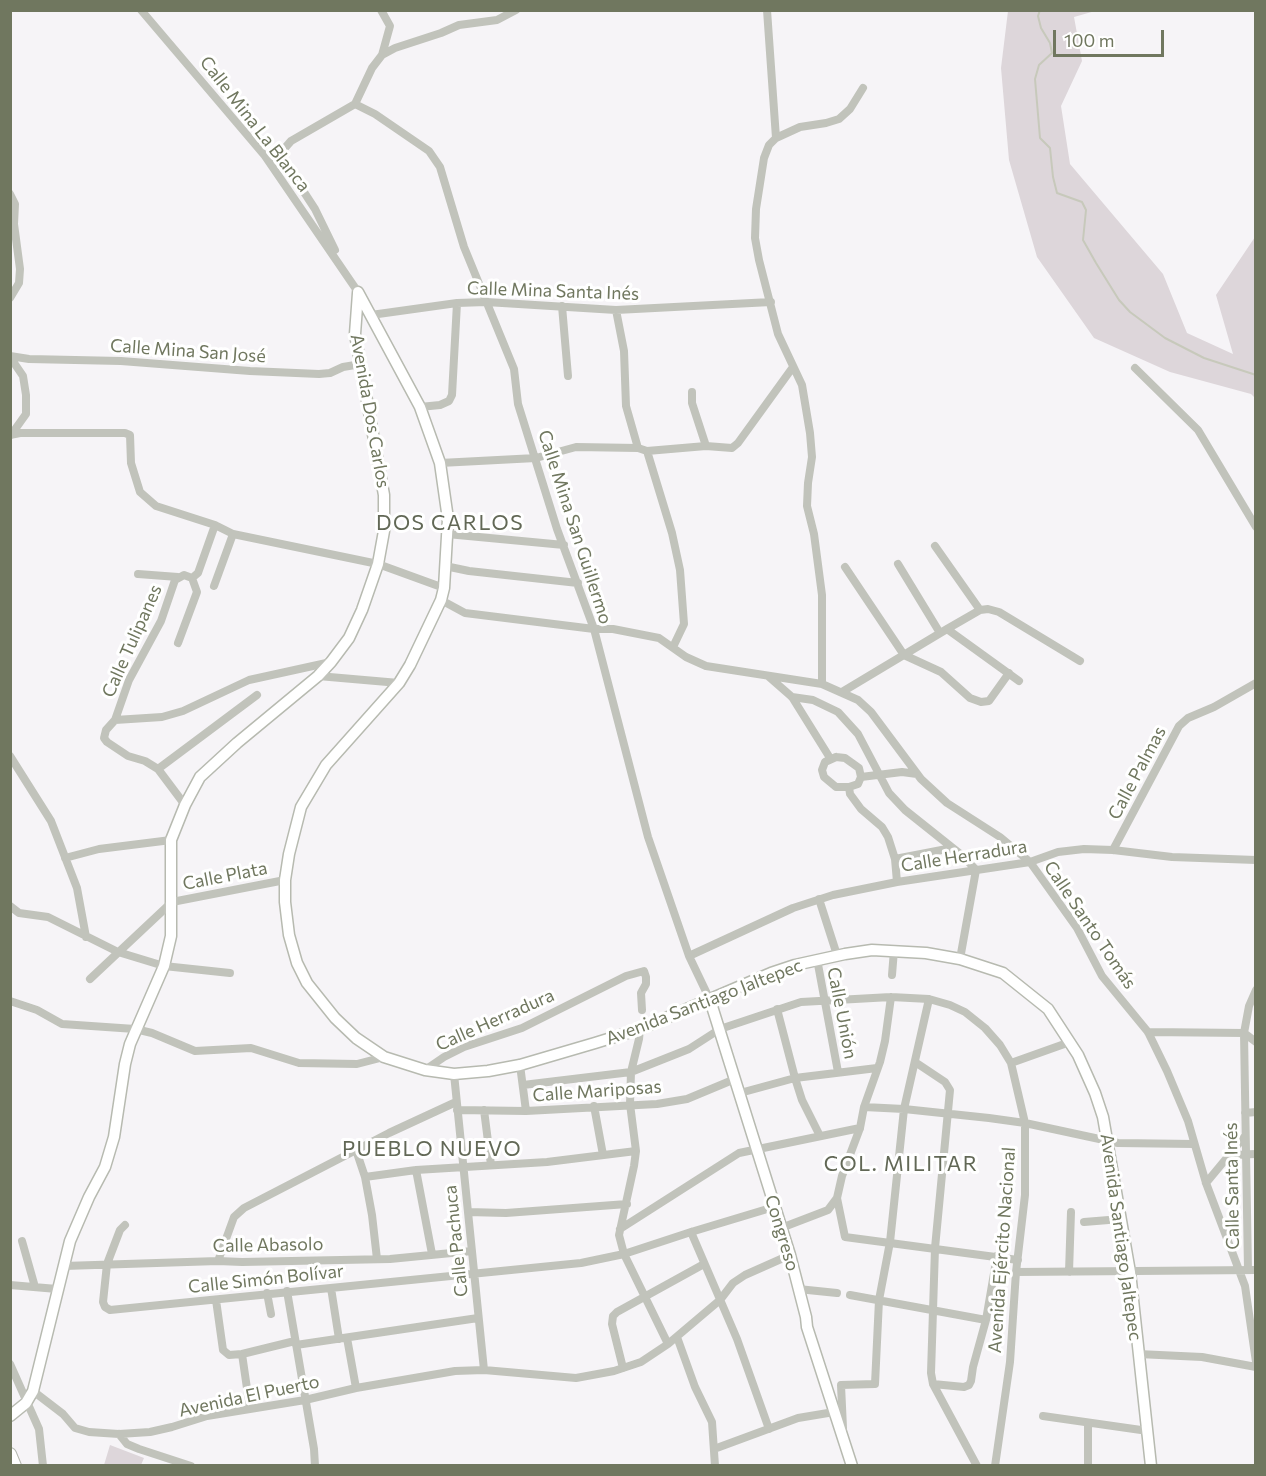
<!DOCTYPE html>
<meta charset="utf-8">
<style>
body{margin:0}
#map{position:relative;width:1266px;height:1476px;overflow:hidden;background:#f6f4f7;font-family:Commissioner,sans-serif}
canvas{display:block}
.frame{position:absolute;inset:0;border:12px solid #70775f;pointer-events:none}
.scale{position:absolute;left:1053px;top:30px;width:111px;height:27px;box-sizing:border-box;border:3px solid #70775f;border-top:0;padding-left:8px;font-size:18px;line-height:21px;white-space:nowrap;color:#70775f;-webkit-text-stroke:4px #fff;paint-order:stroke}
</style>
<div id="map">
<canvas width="1266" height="1476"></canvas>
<div class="frame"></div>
<div class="scale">100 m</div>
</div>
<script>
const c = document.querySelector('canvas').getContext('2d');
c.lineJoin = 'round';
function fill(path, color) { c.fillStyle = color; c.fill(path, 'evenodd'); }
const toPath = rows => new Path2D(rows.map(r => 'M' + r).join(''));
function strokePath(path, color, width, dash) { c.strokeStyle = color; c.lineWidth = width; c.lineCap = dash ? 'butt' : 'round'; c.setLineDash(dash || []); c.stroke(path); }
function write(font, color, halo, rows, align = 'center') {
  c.font = font + ' Commissioner,sans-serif'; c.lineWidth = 6; c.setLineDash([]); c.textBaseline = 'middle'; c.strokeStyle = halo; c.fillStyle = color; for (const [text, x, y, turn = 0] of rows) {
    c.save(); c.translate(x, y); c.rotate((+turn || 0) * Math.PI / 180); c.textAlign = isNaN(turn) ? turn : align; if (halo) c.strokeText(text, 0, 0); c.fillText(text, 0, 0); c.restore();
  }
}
fill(toPath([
 [1008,11,1095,11,1074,17,1082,61,1061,106,1070,164,1163,274,1187,333,1233,354,1216,295,1255,237,1255,398,1251,394,1170,372,1094,338,1037,257,1009,160,1001,68],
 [110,1445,144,1458,141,1465,104,1465]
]), '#ddd6da');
strokePath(toPath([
 [1040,10,1038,16,1041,28,1050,43,1052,53,1039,65,1035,79,1040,138,1050,148,1053,177,1057,193,1082,202,1086,210,1083,240,1096,263,1119,300,1130,312,1165,338,1204,358,1256,375]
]), '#c7c9bb', 2);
const secondary = toPath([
 [358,292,420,407,440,463,448,519,444,588,441,600,410,665,399,683,326,765,301,807,289,854,285,880,285,902,289,935,297,963,307,983,335,1018,356,1038,384,1057,425,1070,454,1074,488,1071,520,1065,595,1043,640,1029,771,973,795,965,845,954,872,950,926,953,960,959,1003,973,1048,1009,1078,1055,1095,1093,1103,1117,1130,1272,1151,1466],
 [710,1000,790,1255,806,1317,807,1327,852,1466],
 [10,1416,26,1403,33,1391,70,1241,89,1197,105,1167,114,1137,125,1064,130,1044,164,966,171,936,171,840,185,805,200,777,237,743,318,676,331,662,349,638,362,610,378,564,384,531,384,495,355,334,358,293]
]);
const primary = toPath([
 [10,1454,15,1466]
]);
strokePath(secondary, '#b7bab0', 13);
strokePath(primary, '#b5b8af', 14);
strokePath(toPath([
 [141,10,265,156,358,292],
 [767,10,776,138,769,145,764,158,756,209,755,238,759,260,778,334,802,385,810,433,812,457,808,483,807,506,814,534,822,595,822,684],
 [382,55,395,48,441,33,459,25,497,20,516,10],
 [355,104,375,114,429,151,440,167,464,247,514,369,518,404,557,529,594,629,648,837,689,956,710,1000],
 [776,138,800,127,826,123,839,119,850,109,863,88],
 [10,194,15,204,14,224,20,269,19,283,10,298],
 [335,250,315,209,285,163,282,155,284,149,291,141,355,104,372,68,382,55,390,26,381,10],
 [562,306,568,376],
 [616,310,624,351,626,406,638,448],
 [371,315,457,303,486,302,616,310,771,302],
 [10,356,29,359,121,361,250,371,319,374,330,373,343,367,361,364],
 [10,357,23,376,26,395,26,414,11,435],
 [1135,368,1198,430,1256,527],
 [692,392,692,403,706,446],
 [420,407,440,405,449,401,452,395,457,303],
 [10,435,20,433,125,433,130,435,131,463,140,492,156,506,215,525,233,534,378,564,444,588],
 [647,451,672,533,680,570,684,624,673,647],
 [440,463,536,458,576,447,638,448,647,451,706,446,732,448,738,443,793,367],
 [447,534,564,545],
 [935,546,980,610],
 [898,564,940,633],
 [445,566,469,571,578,583],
 [845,567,904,655,941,672,970,698,981,702,989,701,1009,673],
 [138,574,178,577],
 [192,578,198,573,215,525],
 [214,586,233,534],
 [441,600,465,613,594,629,613,629,659,638,686,657,706,666,822,684,858,700,871,712,921,779,947,803,1000,837,1030,862,1077,928,1102,976,1148,1032,1167,1071,1188,1121,1206,1183,1245,1286,1256,1362],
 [947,629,1019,681],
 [178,643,197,592,192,578],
 [318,676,399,683],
 [768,676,792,697,830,758],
 [842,692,947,629,980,610,988,609,999,612,1080,661],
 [792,697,813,700,838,712,858,734,889,793,905,810,964,857,976,870,960,959],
 [115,720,162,717,183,711,249,680,331,662],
 [10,756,51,821,77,888,86,937],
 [836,757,845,758,859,768,861,777,858,784,849,787,836,787,824,777,822,770,825,762,836,757],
 [158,769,257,695],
 [861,777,902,772,917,774],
 [849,787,850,794,861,809,882,827,888,837,895,859,897,882],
 [185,805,158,769,145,761,128,756,107,742,104,738,106,730,115,720,129,680,161,621,175,580,184,575,192,578],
 [1113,850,1179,726,1188,718,1214,707,1256,683],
 [65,858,99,849,171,840],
 [895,859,952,848],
 [819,899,837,955],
 [10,906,19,913,48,917,118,952,164,966,230,973],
 [689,956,793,908,833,895,897,882,1030,862,1058,852,1084,849,1113,850,1172,857,1256,860],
 [817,959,838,1072],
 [892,975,894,950],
 [90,979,172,902,285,880],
 [10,1001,37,1010,62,1024,135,1029,152,1033,195,1051,251,1048,299,1063,357,1064,384,1057],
 [777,1009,795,1078,802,1100,820,1136],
 [640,1029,639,1039,631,1072,630,1104,636,1151,634,1166,619,1235,624,1254,668,1344],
 [1148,1032,1244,1033,1256,1042],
 [915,1062,945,1082,950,1090,935,1248,931,1373,933,1384,977,1466],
 [1011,1063,1070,1042],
 [520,1065,526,1111],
 [425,1070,444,1057,464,1047,522,1028,626,976,644,971,646,977,646,984,641,993,642,1010],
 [454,1074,484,1370],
 [523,1085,631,1072,689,1049,720,1029,801,1002,891,997,929,999,950,1005,965,1012,985,1028,1000,1045,1011,1063,1025,1123,1025,1195,1016,1272,1010,1362,995,1466],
 [740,1093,795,1078,877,1068],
 [594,1106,603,1155],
 [864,1107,904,1109,989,1118,1025,1123,1118,1143,1194,1144],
 [457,1110,526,1111,657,1104,687,1099,735,1079],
 [484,1110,491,1165],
 [1245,1113,1256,1112],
 [356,1150,365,1177,372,1215,377,1259],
 [1229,1155,1256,1154],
 [416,1170,432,1254],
 [365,1177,416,1170,547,1162,636,1151],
 [1206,1183,1245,1136],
 [837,1198,845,1237,1018,1260],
 [468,1212,506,1213,627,1204],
 [1084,1222,1121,1219],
 [125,1225,120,1230,107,1264,103,1302,105,1307,110,1310,581,1263,624,1254,691,1232,774,1207],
 [781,1228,828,1210,837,1198,842,1176,860,1128,864,1107,880,1062,885,1041,891,997],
 [620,1229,739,1153,860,1128],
 [691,1232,737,1339,769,1429],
 [22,1241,35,1287],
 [218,1261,234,1217,244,1208,389,1133,456,1102],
 [64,1266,218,1261,242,1262,390,1259,472,1251],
 [1248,1270,1244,1033,1249,1006,1256,990],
 [1016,1272,1256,1270],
 [1069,1272,1071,1212],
 [10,1285,57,1289],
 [331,1288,339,1339],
 [798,1289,837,1293],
 [287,1291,314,1449,315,1466],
 [267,1293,271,1314],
 [850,1295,986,1320],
 [216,1300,223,1350,229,1355,242,1354,295,1341],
 [677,1337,695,1387,712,1422,715,1466],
 [347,1338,356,1388],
 [296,1345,478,1318],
 [242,1354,250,1409],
 [1138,1354,1202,1357,1256,1367],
 [10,1364,39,1429,43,1466],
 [623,1368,612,1324,613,1316,617,1312,704,1264],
 [933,1384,964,1387,969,1385,971,1381,973,1367,986,1320,997,1256],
 [33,1391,63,1414,75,1428,89,1432,119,1434,150,1432,172,1427,207,1416,305,1400,356,1388,455,1371,484,1370,576,1378,614,1371,641,1362,668,1344,720,1300,733,1283,745,1275,790,1255],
 [1043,1416,1148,1431],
 [843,1428,841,1385,875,1384,879,1300,890,1242,904,1109,929,999],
 [119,1434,127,1444,139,1449,191,1466],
 [714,1449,798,1418,834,1412],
 [1088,1466,1088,1424]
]), '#c1c3bb', 8);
strokePath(secondary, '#fff', 10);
strokePath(primary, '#fff', 12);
write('18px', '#70775f', '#fff', [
 ["Calle Mina La Blanca",255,124,52],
 ["Calle Mina Santa Inés",553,291,2],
 ["Calle Mina San José",188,351,4],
 ["Avenida Dos Carlos",370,411,80],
 ["Calle Mina San Guillermo",575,527,72],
 ["Calle Tulipanes",132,641,-66],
 ["Calle Palmas",1137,773,-62],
 ["Calle Herradura",964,856,-9],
 ["Calle Plata",225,876,-11],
 ["Calle Santo Tomás",1090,925,56],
 ["Avenida Santiago Jaltepec",704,1002,-21],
 ["Calle Unión",842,1013,79],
 ["Calle Herradura",495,1020,-24],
 ["Calle Mariposas",597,1091,-4],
 ["Calle Santa Inés",1232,1186,-91],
 ["Congreso",782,1233,73],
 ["Avenida Santiago Jaltepec",1121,1237,82],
 ["Calle Pachuca",456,1241,-96],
 ["Calle Abasolo",268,1245,-1],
 ["Avenida Ejército Nacional",1002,1250,-86],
 ["Calle Simón Bolívar",266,1279,-6],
 ["Avenida El Puerto",249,1396,-12]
]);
c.letterSpacing = '1.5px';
write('21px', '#626856', '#fff', [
 ["DOS CARLOS",450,523],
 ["PUEBLO NUEVO",432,1149],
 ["COL. MILITAR",901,1164]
]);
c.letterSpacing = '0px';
</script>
